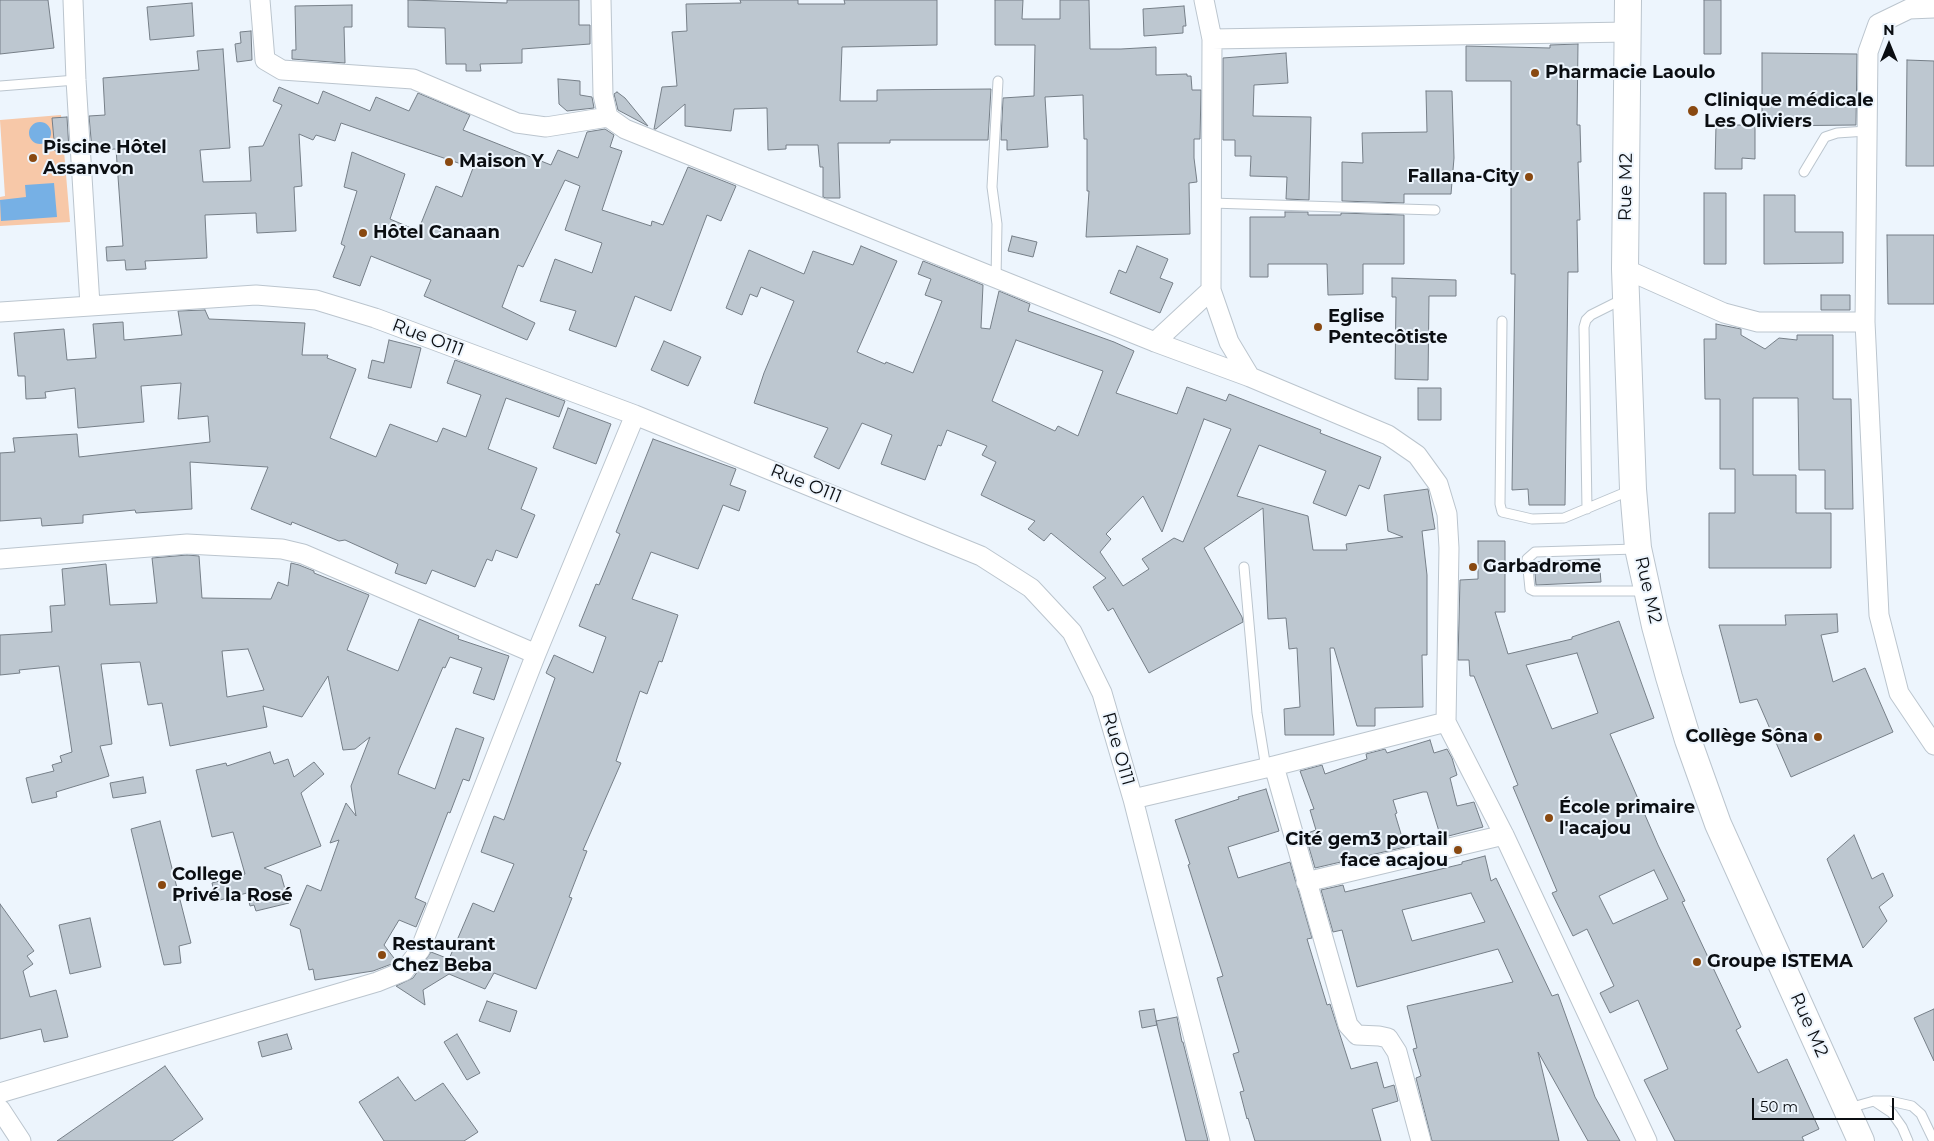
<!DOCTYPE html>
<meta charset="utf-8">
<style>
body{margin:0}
#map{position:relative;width:1934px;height:1141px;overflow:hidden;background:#edf5fd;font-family:Montserrat,sans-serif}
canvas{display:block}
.north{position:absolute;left:1864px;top:20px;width:50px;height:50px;-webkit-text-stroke:4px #edf5fd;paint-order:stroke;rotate:0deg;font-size:14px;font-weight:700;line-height:20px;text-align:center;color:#0b0e12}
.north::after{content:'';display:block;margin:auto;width:18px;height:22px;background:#0b0e12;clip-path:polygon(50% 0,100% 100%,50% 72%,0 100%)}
.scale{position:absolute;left:1752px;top:1098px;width:142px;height:22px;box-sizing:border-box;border:2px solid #0b0e12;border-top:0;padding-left:6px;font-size:15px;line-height:18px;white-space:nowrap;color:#0b0e12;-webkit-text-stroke:4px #edf5fd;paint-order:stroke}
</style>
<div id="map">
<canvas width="1934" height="1141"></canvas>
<div class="north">N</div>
<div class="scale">50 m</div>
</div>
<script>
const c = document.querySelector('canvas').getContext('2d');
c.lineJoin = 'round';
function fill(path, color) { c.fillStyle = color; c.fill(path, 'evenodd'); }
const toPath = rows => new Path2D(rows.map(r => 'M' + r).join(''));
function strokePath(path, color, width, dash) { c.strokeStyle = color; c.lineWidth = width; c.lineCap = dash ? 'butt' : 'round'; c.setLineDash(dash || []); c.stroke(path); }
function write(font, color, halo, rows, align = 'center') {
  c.font = font + ' Montserrat,sans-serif'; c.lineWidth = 4; c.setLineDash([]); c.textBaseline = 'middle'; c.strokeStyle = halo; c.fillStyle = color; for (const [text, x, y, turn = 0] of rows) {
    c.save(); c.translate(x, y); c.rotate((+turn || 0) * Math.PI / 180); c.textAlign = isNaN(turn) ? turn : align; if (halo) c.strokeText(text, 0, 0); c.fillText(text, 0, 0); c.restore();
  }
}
fill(toPath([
 [61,115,70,222,0,226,0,197,5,196,0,120]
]), '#f7c8a8');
fill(toPath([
 '29 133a11 11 0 1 1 22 0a11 11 0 1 1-22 0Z',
 [54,183,57,217,1,221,0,200,26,197,25,185]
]), '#76b0e5');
const building = toPath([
 [0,0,48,0,54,48,0,54,0,0],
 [408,0,507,3,507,0,579,0,579,25,590,25,590,44,522,49,522,63,480,64,481,71,466,71,466,64,446,64,445,28,408,27,408,0],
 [740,0,798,0,798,4,845,4,844,0,937,0,937,45,842,47,840,101,877,101,877,90,991,89,988,140,890,140,890,143,838,143,840,198,826,198,823,197,823,167,820,167,818,145,786,145,786,149,768,150,767,108,734,109,731,131,685,126,685,104,656,129,654,129,662,87,677,86,672,32,687,31,686,4,741,3,740,0],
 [995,0,1023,0,1022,19,1060,19,1060,0,1089,0,1090,49,1121,49,1156,47,1156,75,1187,74,1187,76,1191,76,1192,90,1201,90,1200,139,1194,139,1194,158,1197,182,1189,183,1190,234,1086,237,1089,191,1087,191,1087,139,1084,139,1083,95,1045,97,1048,147,1007,150,1007,140,1001,140,1003,98,1034,96,1035,45,995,45,995,0],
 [1704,0,1721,0,1721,54,1704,54,1704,0],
 [192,3,194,36,150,40,147,7,192,3],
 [352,5,352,27,344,27,345,63,292,59,292,50,296,50,295,6,352,5],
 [1184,6,1186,26,1183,26,1183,33,1144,36,1143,9,1184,6],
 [251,31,252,60,237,62,235,44,241,43,240,32,251,31],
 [1578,44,1577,125,1580,125,1581,162,1578,162,1580,220,1577,220,1578,272,1568,272,1565,505,1529,505,1528,489,1512,490,1515,274,1511,274,1511,81,1466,81,1466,46,1550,48,1550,45,1578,44],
 [223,49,230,148,200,150,203,182,251,181,249,147,263,146,282,105,273,101,279,87,318,104,323,91,370,111,376,97,409,111,418,93,470,115,463,130,551,165,558,150,578,158,587,132,605,129,614,135,610,147,622,151,602,210,651,226,652,221,663,225,688,167,736,186,721,221,707,215,671,311,635,296,616,347,569,330,576,311,540,301,555,259,592,273,602,243,565,230,580,186,565,180,523,267,518,265,502,307,535,323,527,340,424,296,431,280,371,256,360,286,333,277,345,246,341,244,357,191,344,187,352,152,405,174,390,219,418,231,436,186,462,197,473,168,341,123,335,141,316,135,313,140,299,134,302,186,294,187,296,231,257,233,256,213,205,215,207,258,145,261,146,269,126,270,125,260,107,261,106,247,123,246,116,149,92,150,89,116,105,115,103,78,199,70,197,51,223,49],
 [1286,53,1288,83,1254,85,1253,116,1311,117,1309,200,1286,199,1287,177,1250,176,1251,156,1235,156,1235,140,1223,140,1223,58,1286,53],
 [1762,53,1857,54,1856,125,1762,126,1762,53],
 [1907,60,1934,61,1934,166,1906,166,1907,60],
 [558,79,580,81,580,95,592,97,594,108,567,111,559,104,558,79],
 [1426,91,1452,91,1454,158,1451,194,1404,194,1404,203,1342,201,1342,162,1363,163,1362,133,1427,132,1426,91],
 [617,92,625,98,648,126,618,110,614,94,617,92],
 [67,117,69,150,55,151,52,118,67,117],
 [1716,125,1755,125,1755,159,1742,158,1742,169,1715,169,1716,125],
 [1704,193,1726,193,1726,264,1704,264,1704,193],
 [1764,195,1795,195,1795,232,1843,232,1843,263,1764,264,1764,195],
 [1285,212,1308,212,1308,215,1341,215,1341,213,1404,215,1404,264,1363,264,1363,294,1328,295,1327,264,1268,264,1268,277,1250,277,1250,217,1285,217,1285,212],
 [1887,235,1934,235,1934,304,1888,304,1887,235],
 [1012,236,1037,242,1033,257,1008,251,1012,236],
 [861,246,897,261,857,352,885,364,886,362,913,373,935,319,942,301,925,295,931,279,918,274,923,261,983,285,981,328,990,329,999,291,1030,304,1028,311,1114,342,1134,351,1116,393,1177,414,1187,387,1226,401,1229,394,1321,430,1320,433,1381,457,1369,489,1359,485,1346,516,1313,503,1326,471,1259,445,1237,496,1308,516,1313,550,1347,550,1346,544,1403,537,1388,531,1384,495,1428,489,1435,529,1422,531,1427,575,1427,655,1422,655,1423,707,1375,708,1375,726,1357,726,1334,648,1330,648,1334,735,1285,735,1284,709,1300,707,1297,648,1289,649,1286,618,1268,619,1263,508,1204,548,1242,617,1243,622,1149,673,1113,608,1108,611,1093,587,1106,578,1051,533,1044,541,1028,529,1035,521,981,495,996,462,982,455,987,446,947,430,941,446,938,445,925,480,881,464,892,435,862,423,839,469,814,457,828,428,754,403,764,373,794,301,761,287,757,297,750,294,742,315,726,308,749,250,804,274,813,251,853,265,861,246],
 [1016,340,1103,371,1078,436,1058,426,1055,431,992,401,1016,340],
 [1204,419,1231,429,1183,542,1174,538,1142,559,1149,569,1123,586,1100,552,1111,539,1106,534,1143,496,1162,532,1204,419],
 [1137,246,1168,259,1160,278,1173,283,1160,313,1110,293,1119,270,1126,273,1137,246],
 [1392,278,1456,280,1456,296,1429,296,1428,380,1395,379,1396,297,1392,297,1392,278],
 [1821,295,1850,295,1850,310,1821,310,1821,295],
 [205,310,209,319,305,323,302,355,328,355,327,358,356,369,330,438,376,457,390,424,437,442,443,428,466,437,481,395,447,383,455,360,565,401,559,417,506,398,488,449,537,468,521,509,535,515,517,558,496,550,492,561,487,559,475,587,432,570,426,584,395,573,398,564,345,540,339,541,292,522,291,525,251,509,268,467,234,465,190,462,192,509,136,513,135,510,83,515,83,523,42,526,41,518,0,521,0,453,15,452,13,438,77,434,79,457,210,442,208,416,178,419,181,383,141,386,144,422,78,428,75,388,45,392,46,398,26,399,25,376,18,376,14,333,64,329,67,360,96,358,93,324,123,322,124,340,182,335,178,311,205,310],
 [1716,324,1741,329,1741,335,1765,349,1779,338,1797,340,1797,335,1833,335,1833,399,1851,399,1853,509,1825,509,1825,470,1799,470,1798,398,1753,398,1753,475,1796,475,1796,513,1831,513,1831,568,1709,568,1709,513,1735,513,1735,469,1720,469,1720,399,1705,399,1704,339,1716,339,1716,324],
 [389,340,421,348,411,388,368,378,372,360,384,363,389,340],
 [664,341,701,357,688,386,651,370,664,341],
 [1418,388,1441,388,1441,420,1418,420,1418,388],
 [568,408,611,424,596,464,553,448,568,408],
 [653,439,736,469,730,485,746,491,739,511,723,505,698,569,651,552,632,599,678,615,662,662,659,661,647,694,640,691,616,761,621,763,583,850,587,851,569,897,572,898,536,989,494,973,485,989,449,974,423,990,425,1005,396,986,413,978,431,952,449,959,473,903,494,912,514,864,481,852,494,816,504,820,555,678,546,673,554,655,593,673,606,637,579,626,596,584,599,585,620,534,616,532,653,439],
 [1478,541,1505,541,1505,612,1495,612,1508,654,1572,639,1572,637,1619,621,1654,718,1610,734,1658,845,1685,901,1682,902,1741,1027,1736,1030,1758,1073,1787,1059,1819,1129,1802,1137,1804,1141,1675,1141,1644,1080,1668,1069,1638,1000,1610,1013,1600,993,1614,986,1587,929,1573,936,1552,893,1557,891,1513,787,1518,785,1474,676,1470,676,1469,660,1458,660,1460,580,1478,579,1478,541],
 [1577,653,1598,713,1552,729,1526,665,1577,653],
 [1654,870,1668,899,1613,924,1599,896,1654,870],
 [187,555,199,556,202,598,271,599,278,582,288,586,291,563,299,565,314,571,314,573,369,595,347,650,398,671,419,619,459,636,458,639,509,656,494,700,473,693,482,668,450,657,445,668,443,667,399,770,398,774,435,789,456,728,484,738,469,781,463,779,450,813,448,812,415,898,426,903,416,927,399,920,384,945,397,962,373,971,315,980,313,969,309,970,300,929,290,925,307,885,321,891,339,840,330,843,346,803,356,816,351,786,370,737,355,749,343,750,328,676,302,717,263,706,267,727,170,746,162,703,148,705,140,662,101,664,112,744,100,746,109,776,56,792,57,797,32,803,26,778,54,771,52,765,62,762,60,756,72,752,59,666,19,670,20,673,0,675,0,635,52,632,50,606,65,605,62,569,106,564,110,605,157,603,152,558,187,555],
 [248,649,264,690,227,697,222,651,248,649],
 [1599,559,1601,582,1536,585,1534,562,1599,559],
 [1837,614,1838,632,1821,635,1833,682,1865,668,1893,732,1791,777,1757,699,1740,703,1719,625,1786,625,1785,615,1837,614],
 [1430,740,1434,753,1447,749,1452,758,1457,775,1450,778,1457,806,1474,802,1483,827,1441,838,1427,792,1423,792,1393,800,1397,813,1395,814,1405,847,1315,868,1305,834,1316,830,1310,810,1314,809,1300,771,1322,765,1325,774,1367,759,1366,754,1385,749,1387,753,1430,740],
 [270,752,274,764,288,759,294,777,314,762,324,774,301,793,321,846,264,868,281,875,289,903,256,911,254,905,250,906,247,893,216,901,212,883,245,874,233,832,212,837,196,770,226,763,227,766,270,752],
 [143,777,146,793,113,798,110,783,143,777],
 [1266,789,1279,831,1228,847,1238,878,1290,862,1312,938,1307,939,1327,1005,1330,1004,1351,1069,1377,1062,1384,1088,1394,1085,1398,1101,1372,1109,1381,1141,1255,1141,1248,1118,1247,1119,1240,1092,1244,1091,1233,1054,1239,1052,1217,978,1223,976,1188,865,1190,864,1175,820,1239,799,1238,797,1266,789],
 [160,821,191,943,179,946,181,963,164,965,131,829,160,821],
 [1854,835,1872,879,1883,873,1893,896,1879,907,1887,921,1863,948,1827,859,1854,835],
 [1485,856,1491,881,1496,878,1552,996,1558,994,1595,1097,1620,1141,1588,1141,1538,1052,1559,1141,1432,1141,1416,1078,1421,1076,1413,1049,1417,1048,1407,1006,1513,982,1498,949,1357,987,1342,930,1333,932,1321,890,1343,885,1345,892,1462,864,1462,862,1485,856],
 [1471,893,1485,922,1412,941,1402,910,1471,893],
 [0,904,34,951,27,956,33,964,23,971,30,997,56,990,68,1037,44,1042,41,1029,0,1039,0,904],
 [90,918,101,967,70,974,59,925,90,918],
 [487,1001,517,1011,510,1032,479,1021,487,1001],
 [1154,1009,1157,1025,1142,1028,1139,1011,1154,1009],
 [1934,1009,1934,1061,1914,1018,1934,1009],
 [1177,1017,1182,1042,1183,1042,1208,1141,1186,1141,1156,1021,1177,1017],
 [287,1034,292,1049,262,1057,258,1042,287,1034],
 [457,1034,480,1073,467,1080,444,1042,457,1034],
 [165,1066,203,1119,172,1141,57,1141,165,1066],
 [398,1077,415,1101,443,1083,478,1132,464,1141,384,1141,359,1102,398,1077]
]);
fill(building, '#bdc7d0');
strokePath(building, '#767f88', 1);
const service = toPath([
 [0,86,76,80],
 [1804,172,1825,137,1837,133,1867,131],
 [1211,203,1435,210],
 [996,279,997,224,992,187,998,81],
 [1502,321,1500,504,1502,512,1532,519,1564,518,1631,490],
 [1587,509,1584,327,1586,320,1591,315,1623,299],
 [1636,549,1535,552,1527,559,1530,589,1534,591,1644,591],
 [1244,567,1257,713,1266,768],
 [1874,1101,1892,1113,1902,1127,1908,1141],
 [1849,1108,1874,1101,1890,1101,1912,1106,1921,1114,1934,1141]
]);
const minor = toPath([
 [73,0,76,80,90,305],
 [260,0,265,60,282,70,413,79,517,123,546,127,608,117],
 [601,0,603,95,608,117,625,129,1155,342,1250,377,1388,435,1417,455,1438,484,1447,514,1449,548,1446,722,1504,835,1647,1141],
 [1204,0,1212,39,1211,290,1229,342,1250,377],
 [1934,8,1909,9,1878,24,1868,52,1865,322,1879,615,1899,693,1934,745],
 [1212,39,1628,32],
 [1625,269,1724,313,1758,322,1865,322],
 [0,312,256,295,316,300,375,318,635,415,981,556,1031,588,1072,632,1102,693,1133,799,1220,1141],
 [1155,342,1211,290],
 [0,559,187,544,282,549,303,554,536,654],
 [1274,766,1348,1025,1357,1035,1379,1036,1388,1038,1397,1052,1421,1141],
 [1133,799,1274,766,1446,722],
 [1306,882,1504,835],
 [0,1093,377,982,404,971,420,950,536,654,635,415],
 [0,1109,21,1141]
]);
const secondary = toPath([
 [1628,0,1625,269,1633,489,1638,548,1655,626,1669,677,1688,740,1718,824,1861,1141]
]);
strokePath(service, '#bbc5ce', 11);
strokePath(minor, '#bbc5ce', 21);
strokePath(secondary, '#bbc5ce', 28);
strokePath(service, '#fff', 9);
strokePath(minor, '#fff', 19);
strokePath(secondary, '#fff', 26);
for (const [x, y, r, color] of [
 [1535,73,5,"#894911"],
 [1693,111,6,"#894911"],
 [33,158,5,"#894911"],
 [449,162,5,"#894911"],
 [1529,177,5,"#894911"],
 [363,233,5,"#894911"],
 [1318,327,5,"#894911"],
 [1473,567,5,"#894911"],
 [1818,737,5,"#894911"],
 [1549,818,5,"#894911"],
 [1458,850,5,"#894911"],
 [162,885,5,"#894911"],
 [382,955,5,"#894911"],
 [1697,962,5,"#894911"]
]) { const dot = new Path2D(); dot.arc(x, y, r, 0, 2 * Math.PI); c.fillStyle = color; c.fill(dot); strokePath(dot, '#edf5fd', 2); }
write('bold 18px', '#0b0e12', '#edf5fd', [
 ["Pharmacie Laoulo",1545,73],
 ["Clinique médicale",1704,101],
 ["Les Oliviers",1704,122],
 ["Piscine Hôtel",43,148],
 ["Assanvon",43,169],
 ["Maison Y",459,162],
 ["Fallana-City",1519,177,"right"],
 ["Hôtel Canaan",373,233],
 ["Eglise",1328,317],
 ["Pentecôtiste",1328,338],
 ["Garbadrome",1483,567],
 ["Collège Sôna",1808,737,"right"],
 ["École primaire",1559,808],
 ["l'acajou",1559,829],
 ["Cité gem3 portail",1448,840,"right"],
 ["face acajou",1448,861,"right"],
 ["College",172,875],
 ["Privé la Rosé",172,896],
 ["Restaurant",392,945],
 ["Chez Beba",392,966],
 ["Groupe ISTEMA",1707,962]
], 'left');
write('18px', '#0b0e12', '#edf5fd', [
 ["Rue M2",1626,187,-89],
 ["Rue O111",428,338,21],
 ["Rue O111",806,484,22],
 ["Rue M2",1648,590,77],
 ["Rue O111",1118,749,74],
 ["Rue M2",1809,1025,66]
]);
</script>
